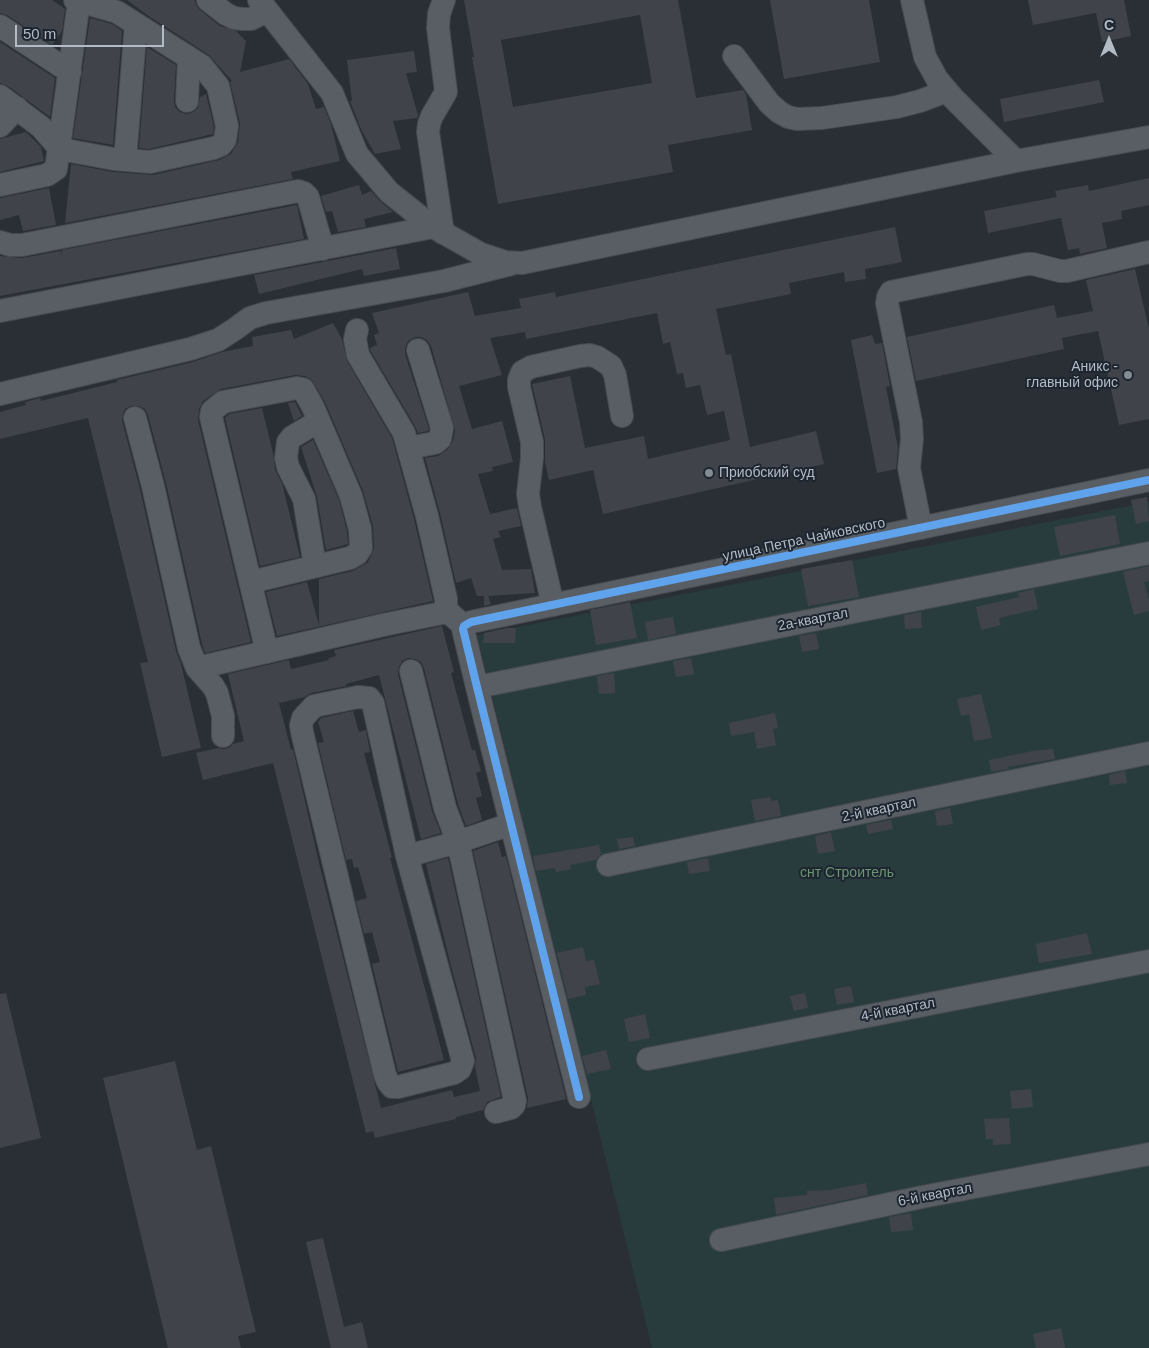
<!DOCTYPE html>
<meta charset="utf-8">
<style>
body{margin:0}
#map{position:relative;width:1149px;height:1348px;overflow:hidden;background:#292f35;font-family:Helvetica,sans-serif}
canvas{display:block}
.north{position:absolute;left:1084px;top:15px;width:50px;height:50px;-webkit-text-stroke:4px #1d2630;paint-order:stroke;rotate:0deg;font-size:14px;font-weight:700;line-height:20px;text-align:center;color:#b3bcc6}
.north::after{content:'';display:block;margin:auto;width:18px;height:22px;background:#b3bcc6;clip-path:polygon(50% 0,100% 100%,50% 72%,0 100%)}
.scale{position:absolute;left:15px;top:25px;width:149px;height:22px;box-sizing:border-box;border:2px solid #b3bcc6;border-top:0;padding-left:6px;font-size:15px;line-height:18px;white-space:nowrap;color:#b3bcc6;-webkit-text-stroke:4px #1d2630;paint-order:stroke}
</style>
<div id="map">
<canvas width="1149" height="1348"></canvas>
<div class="north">С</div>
<div class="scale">50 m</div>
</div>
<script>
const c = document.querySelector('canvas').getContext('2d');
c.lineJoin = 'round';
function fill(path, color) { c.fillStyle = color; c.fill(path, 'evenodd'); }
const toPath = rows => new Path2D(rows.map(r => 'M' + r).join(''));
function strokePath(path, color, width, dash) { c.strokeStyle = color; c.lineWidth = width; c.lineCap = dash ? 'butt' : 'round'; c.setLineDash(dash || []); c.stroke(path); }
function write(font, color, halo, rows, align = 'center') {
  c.font = font + ' Helvetica,sans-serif'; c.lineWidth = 4; c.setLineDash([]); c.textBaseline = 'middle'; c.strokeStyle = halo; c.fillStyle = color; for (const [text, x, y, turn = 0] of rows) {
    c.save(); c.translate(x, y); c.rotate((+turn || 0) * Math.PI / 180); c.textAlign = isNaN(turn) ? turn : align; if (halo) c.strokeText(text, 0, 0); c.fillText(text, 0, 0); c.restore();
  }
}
fill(toPath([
 [1149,502,1149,1348,652,1348,477,635]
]), '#293c3d');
fill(toPath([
 [0,0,52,0,65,9,62,31,52,45,7,15,0,13],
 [127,0,195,0,196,5,200,10,220,26,236,31,246,41,240,72,289,59,308,84,316,109,324,107,331,124,340,161,291,172,293,179,65,223,71,164,113,172,153,175,219,160,231,154,238,142,240,123,230,82,232,81,209,55,147,15],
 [464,0,678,0,696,98,743,90,746,94,752,130,668,145,673,172,498,204,472,57,474,57],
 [640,15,652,83,513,107,501,40],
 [770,0,869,0,880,62,784,79],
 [1028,0,1124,0,1131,36,1102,42,1096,13,1033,25],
 [90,18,112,24,122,31,113,145,73,138],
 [0,42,55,78,50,117,8,86,0,83],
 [147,47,176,65,174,101,175,107,180,112,187,114,193,112,198,108,200,97,206,94,214,127,213,134,149,149,139,148],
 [414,51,417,72,406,73,418,115,417,118,393,121,401,149,375,154,361,129,350,101,352,101,347,60],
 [1099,80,1104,102,1004,122,1000,99],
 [26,132,41,147,44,161,0,172,0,139],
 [1149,178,1149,205,1121,211,1122,219,1102,223,1107,248,1080,254,1079,248,1068,250,1061,218,988,233,984,211,1057,197,1055,191,1088,185,1089,191],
 [359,185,362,195,371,191,381,202,393,212,364,219,366,227,338,232,332,211,326,212,321,196],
 [49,188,56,225,23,231,19,215,0,220,0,198],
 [297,205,304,239,0,296,0,256,22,258,61,251,62,256,62,250],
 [895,227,902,262,865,269,866,279,845,282,844,272,789,283,791,294,716,309,726,355,731,354,750,447,816,431,824,464,603,514,593,470,549,480,545,462,545,439,532,384,570,376,585,448,644,436,648,459,730,440,724,411,707,415,700,385,686,388,683,373,677,374,670,342,663,344,657,313,526,339,525,332,490,338,502,375,459,386,472,429,502,421,513,462,492,467,493,471,478,474,490,514,517,508,521,526,498,531,501,537,493,539,502,570,531,569,535,593,488,596,491,604,484,606,484,596,477,596,471,578,456,583,440,513,425,458,438,456,448,449,453,441,455,430,431,346,427,340,421,337,415,337,408,341,405,348,405,354,429,429,428,431,418,433,415,426,370,350,370,348,377,345,374,335,379,333,372,313,468,292,475,316,521,308,519,299,555,292,556,297],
 [396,248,400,269,364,276,362,269,259,294,254,275],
 [1135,269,1149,329,1149,419,1119,425,1098,331,1062,338,1064,349,916,381,907,337,1054,305,1057,318,1093,311,1086,280],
 [333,323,342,339,347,361,392,438,414,519,433,601,277,636,266,592,307,582,319,625,319,579,353,571,368,562,374,548,373,526,363,491,325,402,311,379,305,376,295,375,221,389,203,401,199,409,198,420,251,642,205,653,202,644,166,483,148,415,145,409,139,406,131,406,125,409,123,414,122,421,140,489,176,651,181,664,201,748,162,757,140,663,148,662,88,418,0,439,0,412,26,405,25,402,40,398,41,401,117,382,117,380,193,362,222,352,253,346,252,337,291,330,294,339],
 [872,335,875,344,882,343,890,386,886,387,898,448,896,469,877,473,851,340],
 [295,402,302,416,294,421,288,403],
 [262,408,273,453,275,470,282,483,300,557,260,566,225,418,229,414],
 [313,440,339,500,347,531,348,544,326,550,317,497,301,447],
 [1147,497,1149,521,1136,524,1131,500],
 [1115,515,1120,544,1060,556,1054,527],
 [852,560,859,597,808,606,801,569],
 [1149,566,1149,581,1144,582,1149,600,1149,611,1134,615,1123,572],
 [1034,589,1038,609,999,618,1001,625,981,630,976,607,1019,597,1018,593],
 [630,602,637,638,596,645,590,610],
 [921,612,922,628,905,629,904,615],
 [673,617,676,634,648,640,645,622],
 [442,626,454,672,451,673,472,750,475,750,481,771,476,773,482,796,476,798,482,820,466,826,458,804,424,668,421,662,415,659,408,658,402,661,399,667,398,674,432,811,441,833,421,839,379,675,346,684,346,686,311,693,305,697,279,703,291,750,293,749,320,867,381,1108,452,1090,454,1097,480,1091,475,1067,476,1058,451,966,426,864,448,858,501,1097,487,1102,483,1110,456,1117,456,1119,375,1138,373,1131,366,1133,273,763,203,780,196,753,218,748,223,749,229,748,233,744,244,741,228,674,289,660,291,669,329,660,329,658,336,656,334,650],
 [507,628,516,628,515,643,483,643,484,633],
 [816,633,819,649,802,652,799,636],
 [691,658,694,674,676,677,673,661],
 [614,673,615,693,599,694,597,676],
 [981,694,992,738,974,741,969,714,961,716,957,699],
 [353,711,359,732,366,730,370,752,364,753,392,857,390,858,444,1060,398,1072,372,964,380,962,372,932,364,934,356,901,367,898,358,867,354,868,352,859,346,860,318,743,324,742,318,722,321,718],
 [775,713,778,728,773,729,776,745,757,749,754,732,731,736,729,723],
 [1053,749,1055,759,1008,767,1009,769,991,772,989,760,1033,751],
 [1125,771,1127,783,1110,785,1109,775],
 [770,797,771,801,778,800,781,816,755,821,751,800],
 [950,808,953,824,937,826,935,811],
 [891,820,893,829,868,834,866,825],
 [831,832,835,851,818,854,815,836],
 [633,837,635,846,619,849,617,839],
 [498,842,502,857,506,856,566,1099,527,1108,528,1098,473,851],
 [599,845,601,854,596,860,570,865,571,869,556,872,555,868,536,871,533,856],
 [708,858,710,871,689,874,687,862],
 [1087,933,1092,954,1039,963,1036,944],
 [583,947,586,961,594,960,600,984,585,987,586,995,568,999,557,953],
 [851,986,854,1002,837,1005,834,989],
 [6,993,41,1138,0,1148,0,994],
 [805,993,808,1008,794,1011,790,996],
 [645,1014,650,1038,629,1042,624,1019],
 [606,1050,611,1069,587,1074,582,1056],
 [175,1061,197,1150,211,1146,256,1332,238,1336,241,1348,168,1348,103,1078],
 [1031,1089,1033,1107,1012,1109,1010,1091],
 [1009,1118,1011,1144,993,1145,993,1139,986,1139,984,1119],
 [866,1183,868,1195,776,1215,774,1198,807,1195,807,1191,830,1190],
 [911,1213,913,1230,891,1232,889,1217],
 [323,1238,344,1327,362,1322,368,1348,331,1348,306,1242],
 [1061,1328,1065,1348,1036,1348,1033,1334]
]), '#40444a');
const minor = toPath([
 [208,0,226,14,234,18,243,19,251,19,267,11],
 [259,0,332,93,357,154,389,192,433,227,481,254,505,262,522,263,1016,161],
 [912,0,925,57,937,79,953,98,1016,161,1149,137],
 [0,26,70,72],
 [734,56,769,103,779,112,788,117,797,119,822,118,897,107,920,101,947,91],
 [0,96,41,127,60,149,114,159,150,162,214,148,221,145,225,140,227,126,218,86,202,66,117,12,75,0],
 [187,101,189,58],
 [0,126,17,108],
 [125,160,136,24],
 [0,185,47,175,56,169,79,1],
 [443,233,428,132,429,124,432,116,446,92,438,28,439,14,444,0],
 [0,242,10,245,22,245,298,191,304,193,308,197,323,249],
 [0,311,433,227],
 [357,330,355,339,358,355,404,433,427,516,446,599,446,610,464,626],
 [0,394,190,349,218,340,235,329,250,318,266,313,444,281,511,264],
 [135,418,153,486,189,648,197,668,213,686,217,693,223,716,223,736],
 [408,448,435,443,440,439,442,428,418,350],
 [921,528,909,468,912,439,911,422,887,303,888,297,891,292,1027,264,1033,264,1060,271,1067,271,1149,252],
 [315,566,304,499,288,467,286,458,288,442,292,437,319,421],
 [251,582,350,558,357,554,361,548,360,529,351,496,313,407,303,389,297,388,223,402,212,411,211,417,267,652],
 [553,605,530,507,528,494,532,458,532,442,519,387,519,380,522,372,531,367,580,356,590,355,597,357,611,366,615,375,622,416],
 [464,626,471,622,1149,480],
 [464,626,463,629,477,687,579,1097],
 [197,668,383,625,442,613,446,610],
 [477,687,1149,553],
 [407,856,373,703,369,698,358,697,314,706,303,718,301,725,302,732,385,1075,388,1082,392,1087,398,1087,454,1073,460,1069,463,1061,407,856,458,842,445,808,411,671],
 [608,865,1149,753],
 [648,1059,1149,961],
 [496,1112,511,1108,514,1105,515,1101,458,842,511,824],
 [721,1240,922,1197,1149,1154]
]);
strokePath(minor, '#474b50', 24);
strokePath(minor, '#595e64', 22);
strokePath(toPath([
 [579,1097,477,687,463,629,464,626,471,622,1149,480]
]), '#60a3ed', 8);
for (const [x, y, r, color] of [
 [1128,375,5,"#838b93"],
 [709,473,5,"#838b93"]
]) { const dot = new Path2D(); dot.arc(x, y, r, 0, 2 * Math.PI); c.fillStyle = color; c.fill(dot); strokePath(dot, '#1d2630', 2); }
write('14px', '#b3bcc6', '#1d2630', [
 ["Аникс -",1118,367],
 ["главный офис",1118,383],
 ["Приобский суд",719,473,"left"]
], 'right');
write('14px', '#b3bcc6', '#1d2630', [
 ["улица Петра Чайковского",804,540,-12],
 ["2а-квартал",813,620,-11],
 ["2-й квартал",879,810,-12],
 ["4-й квартал",898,1010,-11],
 ["6-й квартал",935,1195,-11]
]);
write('14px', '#6c9673', '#1d2630', [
 ["снт Строитель",847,873]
]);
</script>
